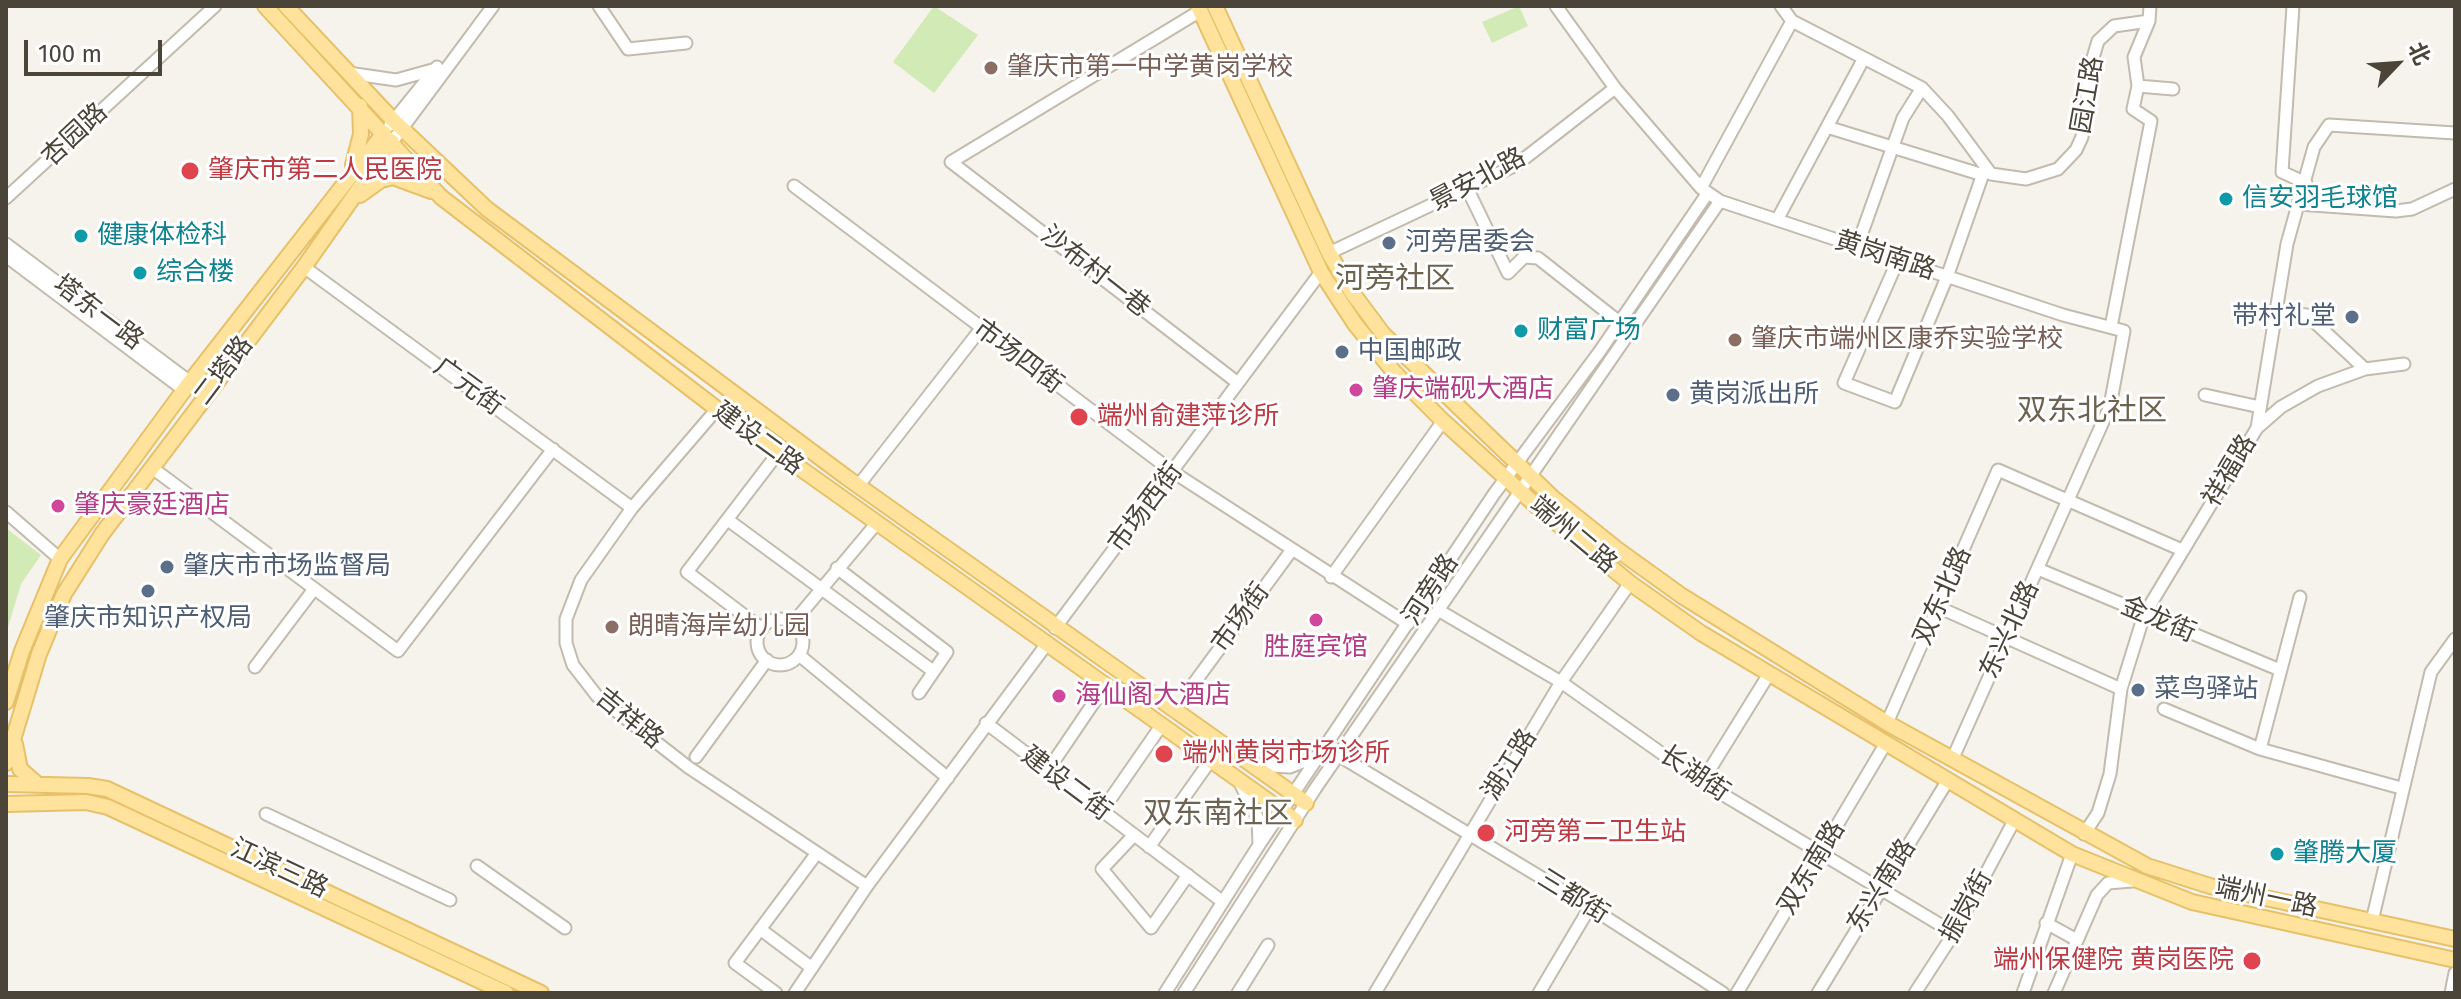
<!DOCTYPE html>
<meta charset="utf-8">
<style>
body{margin:0}
#map{position:relative;width:2461px;height:999px;overflow:hidden;background:#f6f3ec;font-family:"Fira Sans","Noto Sans SC",sans-serif}
canvas{display:block}
.frame{position:absolute;inset:0;border:8px solid #4b4439;pointer-events:none}
.north{position:absolute;left:2357px;top:24px;width:80px;height:80px;-webkit-text-stroke:6px #fff;paint-order:stroke;rotate:65deg;font-size:22px;font-weight:700;line-height:32px;text-align:center;color:#4b4439}
.north::after{content:'';display:block;margin:auto;width:28px;height:36px;background:#4b4439;clip-path:polygon(50% 0,100% 100%,50% 72%,0 100%)}
.scale{position:absolute;left:24px;top:40px;width:138px;height:36px;box-sizing:border-box;border:4px solid #4b4439;border-top:0;padding-left:10px;font-size:24px;line-height:28px;white-space:nowrap;color:#4b4439;-webkit-text-stroke:6px #fff;paint-order:stroke}
</style>
<div id="map">
<canvas width="2461" height="999"></canvas>
<div class="frame"></div>
<div class="north">北</div>
<div class="scale">100 m</div>
</div>
<script>
const c = document.querySelector('canvas').getContext('2d');
c.lineJoin = 'round';
function fill(path, color) { c.fillStyle = color; c.fill(path, 'evenodd'); }
const toPath = rows => new Path2D(rows.map(r => 'M' + r).join(''));
function strokePath(path, color, width, dash) { c.strokeStyle = color; c.lineWidth = width; c.lineCap = dash ? 'butt' : 'round'; c.setLineDash(dash || []); c.stroke(path); }
function write(font, color, halo, rows, align = 'center') {
  c.font = font + ' "Fira Sans","Noto Sans SC",sans-serif'; c.lineWidth = 6; c.setLineDash([]); c.textBaseline = 'middle'; c.strokeStyle = halo; c.fillStyle = color; for (const [text, x, y, turn = 0] of rows) {
    c.save(); c.translate(x, y); c.rotate((+turn || 0) * Math.PI / 180); c.textAlign = isNaN(turn) ? turn : align; if (halo) c.strokeText(text, 0, 0); c.fillText(text, 0, 0); c.restore();
  }
}
fill(toPath([
 [934,6,978,35,934,93,893,62],
 [1519,6,1528,26,1492,43,1482,22],
 [6,528,41,555,21,584,6,634]
]), '#d2eab5');
const minor = toPath([
 [599,6,628,49,686,43],
 [1556,6,1615,88,1701,188,1720,201,2063,315,2124,331,2110,406,1952,760],
 [1781,6,1792,21,1922,88,1948,116,1991,174,2026,179,2058,169,2076,150,2082,137,2090,68,2098,41,2114,26,2149,21],
 [2150,6,2149,21,2134,57,2138,86,2173,89],
 [2293,6,2282,172,2306,183],
 [1200,11,951,162,1238,383],
 [348,73,396,80,436,69],
 [390,125,437,67],
 [1827,127,1983,175],
 [392,142,493,6],
 [794,186,1173,472,1408,624],
 [1467,188,1508,273,1524,257,1538,258,1623,325],
 [1701,188,1792,21],
 [6,198,215,6],
 [2299,204,2396,211,2412,209,2455,189],
 [1777,220,1864,58],
 [6,244,190,382],
 [1857,247,1903,118,1922,88],
 [1329,253,1516,165,1615,88],
 [6,256,184,390],
 [1898,260,1844,383,1895,402,1947,277,1985,168],
 [304,267,632,508],
 [2276,312,2307,315,2365,369],
 [2111,327,2151,121,2133,109,2138,86],
 [2205,395,2260,407],
 [717,409,632,508,581,580,566,619,566,643,573,665,597,696,688,767,867,886],
 [2257,428,2281,407,2318,386,2365,369,2404,364],
 [151,467,398,651,553,449],
 [858,486,980,330],
 [6,512,60,559],
 [728,520,933,671],
 [837,568,947,652,919,693],
 [2038,569,2280,670],
 [1331,577,1443,421],
 [1938,607,2121,689],
 [1438,610,1561,682,1702,782,1954,933],
 '757 642a23 23 0 1 1 46 0a23 23 0 1 1-46 0Z',
 [793,623,876,524],
 [1055,628,1321,272],
 [762,629,687,572,778,453],
 [799,655,948,778],
 [255,667,314,589],
 [1192,686,1291,551],
 [2164,709,2260,749,2401,788],
 [986,723,1223,902],
 [1887,723,1998,470,2182,550],
 [2260,749,2300,597],
 [1338,755,1590,907,1723,993],
 [696,757,767,660],
 [1255,765,1290,767,1323,754],
 [1048,770,1105,686],
 [1702,782,1769,674],
 [1240,783,1258,819,1259,845],
 [1102,811,1161,726],
 [266,814,450,900],
 [2084,834,2098,813,2110,774,2121,689,2144,615,2257,428,2287,244,2314,147,2329,125,2455,133],
 [1134,835,1102,869,1151,928,1188,875],
 [1149,847,1210,761],
 [477,866,565,928],
 [2372,921,2431,672,2455,639],
 [2046,923,2077,940],
 [760,929,812,968],
 [776,993,735,963,817,853],
 [795,993,867,886,1046,645],
 [1165,993,1259,845,1494,494,1600,351,1707,194],
 [1184,993,1315,789,1720,201],
 [1238,993,1268,945],
 [1375,993,1561,682,1630,583],
 [1539,993,1590,907],
 [1737,993,1886,743],
 [1818,993,1948,780],
 [1915,993,1954,933,2015,819],
 [2023,993,2072,854],
 [2054,993,2097,895,2108,883,2132,881],
 [2451,993,2455,973]
]);
const major = toPath([
 [265,6,441,197,717,409,1295,820],
 [286,6,393,120,487,209,846,477,1306,803],
 [1198,6,1321,272,1355,324,1394,372,1443,421,1542,511,1630,583,1701,633,2072,854,2192,902,2455,960],
 [1215,6,1329,253,1351,291,1383,334,1553,498,1618,550,1682,596,1887,723,2147,866,2210,886,2455,939],
 [353,165,361,134,360,106],
 [360,195,381,180,393,177,431,191],
 [6,702,22,651,60,559,190,382,384,133],
 [15,744,20,769,36,783],
 [6,763,39,654,64,594,102,534,304,267,392,142],
 [6,784,88,786,107,789,541,993],
 [6,804,86,802,108,807,506,993]
]);
strokePath(minor, '#c2bbae', 15);
strokePath(major, '#e6c16a', 18);
strokePath(minor, '#fff', 11);
strokePath(major, '#ffe39c', 14);
for (const [x, y, r, color] of [
 [991,68,8,"#8d6e63"],
 [190,171,10,"#e0444e"],
 [2226,199,8,"#0f9aa8"],
 [81,236,8,"#0f9aa8"],
 [1389,243,8,"#5c6f8a"],
 [140,273,8,"#0f9aa8"],
 [2352,317,8,"#5c6f8a"],
 [1521,331,8,"#0f9aa8"],
 [1735,340,8,"#8d6e63"],
 [1342,352,8,"#5c6f8a"],
 [1356,390,8,"#d1479c"],
 [1673,395,8,"#5c6f8a"],
 [1079,417,10,"#e0444e"],
 [58,506,8,"#d1479c"],
 [167,567,8,"#5c6f8a"],
 [148,591,8,"#5c6f8a"],
 [1316,620,8,"#d1479c"],
 [612,627,8,"#8d6e63"],
 [2138,690,8,"#5c6f8a"],
 [1059,696,8,"#d1479c"],
 [1164,754,10,"#e0444e"],
 [1486,833,10,"#e0444e"],
 [2277,854,8,"#0f9aa8"],
 [2252,961,10,"#e0444e"]
]) { const dot = new Path2D(); dot.arc(x, y, r, 0, 2 * Math.PI); c.fillStyle = color; c.fill(dot); strokePath(dot, '#fff', 3); }
write('26px', '#785e54', '#fff', [
 ["肇庆市第一中学黄岗学校",1007,68],
 ["肇庆市端州区康乔实验学校",1751,340],
 ["朗晴海岸幼儿园",628,627]
], 'left');
write('26px', '#4b4439', '#fff', [
 ["园江路",2088,95,-80],
 ["杏园路",75,135,-43],
 ["景安北路",1478,180,-28],
 ["黄岗南路",1885,256,18],
 ["沙布村一巷",1095,272,38],
 ["塔东一路",98,313,37],
 ["市场四街",1018,357,37],
 ["二塔路",224,371,-53],
 ["广元街",468,387,36],
 ["建设二路",758,439,36],
 ["祥福路",2230,471,-59],
 ["市场西街",1146,508,-53],
 ["端州二路",1573,535,40],
 ["河旁路",1431,590,-57],
 ["双东北路",1943,596,-66],
 ["市场街",1241,618,-54],
 ["金龙街",2158,620,23],
 ["东兴北路",2010,630,-65],
 ["吉祥路",629,719,39],
 ["湖江路",1510,765,-58],
 ["长湖街",1694,774,34],
 ["建设二街",1066,784,37],
 ["双东南路",1812,868,-59],
 ["江滨三路",279,869,25],
 ["东兴南路",1882,886,-58],
 ["三都街",1573,897,32],
 ["端州一路",2266,898,12],
 ["振岗街",1967,907,-61]
]);
write('26px', '#be3a42', '#fff', [
 ["肇庆市第二人民医院",208,171],
 ["端州俞建萍诊所",1097,417],
 ["端州黄岗市场诊所",1182,754],
 ["河旁第二卫生站",1504,833],
 ["端州保健院 黄岗医院",2234,961,"right"]
], 'left');
write('26px', '#0d838f', '#fff', [
 ["信安羽毛球馆",2242,199],
 ["健康体检科",97,236],
 ["综合楼",156,273],
 ["财富广场",1537,331],
 ["肇腾大厦",2293,854]
], 'left');
write('26px', '#4e5e75', '#fff', [
 ["河旁居委会",1405,243],
 ["带村礼堂",2336,317,"right"],
 ["中国邮政",1358,352],
 ["黄岗派出所",1689,395],
 ["肇庆市市场监督局",183,567],
 ["肇庆市知识产权局",148,619,"center"],
 ["菜鸟驿站",2154,690]
], 'left');
write('26px', '#b23c85', '#fff', [
 ["肇庆端砚大酒店",1372,390],
 ["肇庆豪廷酒店",74,506],
 ["胜庭宾馆",1316,648,"center"],
 ["海仙阁大酒店",1075,696]
], 'left');
write('30px', '#6e6250', '#fff', [
 ["河旁社区",1395,280],
 ["双东北社区",2092,412],
 ["双东南社区",1218,815]
]);
</script>
